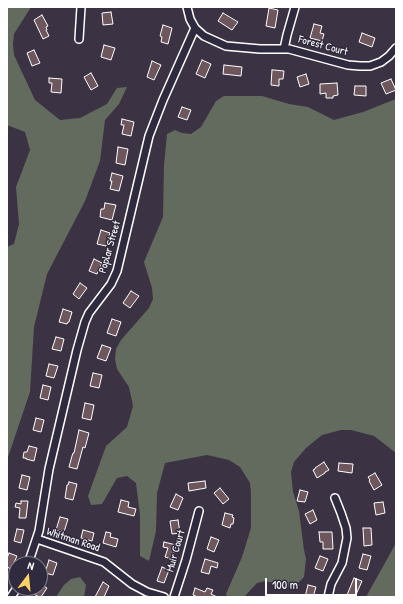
<!DOCTYPE html>
<style>
body{margin:0}
#map{position:relative;width:403px;height:604px;overflow:hidden;background:#3b3343;font-family:"Patrick Hand",sans-serif}
canvas{display:block}
.frame{position:absolute;inset:0;border:8px solid #fff;pointer-events:none}
.north{position:absolute;left:8px;top:556px;width:40px;height:40px;box-sizing:border-box;background:#2f2a3d;border:1px solid #827f8b;border-radius:50%;rotate:16deg;font-size:11px;font-weight:700;line-height:16px;text-align:center;color:#fff}
.north::after{content:'';display:block;margin:auto;width:14px;height:18px;background:#ffd166;clip-path:polygon(50% 0,100% 100%,50% 72%,0 100%)}
.scale{position:absolute;left:265px;top:578px;width:92px;height:18px;box-sizing:border-box;border:2px solid #fff;border-top:0;padding-left:5px;font-size:12px;line-height:14px;white-space:nowrap;color:#fff;-webkit-text-stroke:3px #2f2a3d;paint-order:stroke}
</style>
<div id="map">
<canvas width="403" height="604"></canvas>
<div class="frame"></div>
<div class="north">N</div>
<div class="scale">100 m</div>
</div>
<script>
const c = document.querySelector('canvas').getContext('2d');
c.lineJoin = 'round';
function fill(path, color) { c.fillStyle = color; c.fill(path, 'evenodd'); }
const toPath = rows => new Path2D(rows.map(r => 'M' + r).join(''));
function strokePath(path, color, width, dash) { c.strokeStyle = color; c.lineWidth = width; c.lineCap = dash ? 'butt' : 'round'; c.setLineDash(dash || []); c.stroke(path); }
function write(font, color, halo, rows, align = 'center') {
  c.font = font + ' "Patrick Hand",sans-serif'; c.lineWidth = 3; c.setLineDash([]); c.textBaseline = 'middle'; c.strokeStyle = halo; c.fillStyle = color; for (const [text, x, y, turn = 0] of rows) {
    c.save(); c.translate(x, y); c.rotate((+turn || 0) * Math.PI / 180); c.textAlign = isNaN(turn) ? turn : align; if (halo) c.strokeText(text, 0, 0); c.fillText(text, 0, 0); c.restore();
  }
}
fill(toPath([
 [7,7,31,7,14,34,13,44,14,55,35,100,60,120,80,118,107,104,117,88,127,87,119,104,105,120,100,161,85,201,47,274,34,327,30,392,7,460,7,247,14,244,19,224,16,187,30,150,25,132,7,125],
 [224,96,262,96,289,104,308,107,334,120,363,112,396,99,396,453,374,436,351,430,341,430,322,435,306,448,294,462,291,472,293,492,299,511,304,550,306,559,304,577,297,584,287,587,266,581,257,583,244,597,227,597,226,594,242,557,251,528,251,494,250,483,240,467,229,460,207,455,165,463,157,493,156,531,149,561,140,556,140,515,136,483,127,476,117,478,102,504,91,505,88,496,106,446,127,427,133,406,129,387,117,369,115,359,116,349,121,340,149,308,153,299,152,288,144,262,163,217,164,165,167,134,175,130,182,133,191,134,201,127,216,101],
 [396,543,396,597,366,597],
 [80,577,86,585,84,597,56,597,64,585,71,579]
]), '#636b5e');
const building = toPath([
 [269,8,278,10,275,28,266,26,269,8],
 [111,12,113,24,103,25,102,13,111,12],
 [223,13,238,22,232,30,218,21,223,13],
 [42,15,48,26,46,27,47,30,46,30,49,36,43,39,34,20,42,15],
 [314,24,322,26,320,33,324,34,322,41,310,38,314,24],
 [163,25,172,28,168,44,161,42,162,37,160,36,163,25],
 [362,33,375,38,372,47,359,42,362,33],
 [104,45,115,48,111,60,101,57,104,45],
 [34,50,40,63,32,66,27,53,34,50],
 [202,60,211,64,205,78,196,74,202,60],
 [152,61,161,65,154,80,147,77,152,61],
 [224,65,242,67,241,76,223,74,224,65],
 [272,70,274,70,284,71,283,79,279,79,279,86,271,85,272,70],
 [91,73,98,86,91,90,84,77,91,73],
 [306,74,309,84,300,87,297,77,306,74],
 [49,78,62,79,61,93,51,92,52,83,49,83,49,78],
 [391,79,396,90,386,94,381,83,391,79],
 [337,83,338,95,333,96,333,98,326,98,326,93,320,94,320,84,337,83],
 [355,86,366,86,366,96,354,95,355,86],
 [182,107,191,110,187,120,178,117,182,107],
 [122,119,134,122,131,136,122,134,124,125,121,125,122,119],
 [118,147,128,149,125,165,116,163,118,147],
 [112,173,123,176,119,191,110,189,112,181,110,181,112,173],
 [105,203,116,205,112,220,100,217,101,209,104,209,105,203],
 [101,230,110,233,106,246,97,244,101,230],
 [94,259,102,263,97,274,89,271,94,259],
 [80,283,87,288,79,299,73,294,80,283],
 [131,291,139,296,130,308,123,303,131,291],
 [63,309,72,312,69,322,68,322,67,324,59,322,63,309],
 [112,319,121,322,116,336,107,333,112,319],
 [56,337,64,339,61,351,52,349,56,337],
 [102,345,111,348,106,361,97,358,102,345],
 [49,364,58,366,54,378,46,376,49,364],
 [93,373,102,375,99,388,90,386,93,373],
 [43,385,51,387,48,400,40,398,43,385],
 [85,403,94,405,91,420,82,418,85,403],
 [36,418,44,420,41,432,33,430,36,418],
 [79,430,89,433,85,448,83,447,77,469,69,467,72,456,73,453,74,453,79,430],
 [29,446,37,448,34,461,26,459,26,458,23,458,24,452,27,452,29,446],
 [324,462,329,470,325,472,325,473,317,478,313,470,315,469,315,468,324,462],
 [339,463,353,464,352,473,338,471,339,463],
 [375,473,382,485,374,490,369,481,370,480,368,477,375,473],
 [22,475,30,477,27,490,19,488,22,475],
 [205,481,206,488,189,491,188,483,205,481],
 [69,482,77,484,73,500,65,498,67,485,68,485,69,482],
 [220,488,229,499,223,504,214,493,220,488],
 [300,490,308,492,305,502,297,501,300,490],
 [176,494,183,498,178,510,170,507,176,494],
 [121,500,129,502,128,507,136,509,134,516,118,512,121,500],
 [21,501,28,501,26,518,19,518,20,508,15,507,16,503,21,504,21,501],
 [383,502,385,513,376,515,374,503,383,502],
 [313,510,317,520,310,524,305,514,313,510],
 [225,513,233,515,232,517,234,518,233,524,231,524,230,528,222,525,225,513],
 [60,517,68,519,64,532,56,530,60,517],
 [178,520,180,533,172,534,170,521,178,520],
 [363,528,371,528,372,545,364,546,363,528],
 [17,529,24,530,21,543,14,541,17,529],
 [83,530,94,533,92,541,81,538,83,530],
 [106,532,111,533,110,537,118,539,116,547,103,543,106,532],
 [319,532,332,532,333,549,323,549,323,542,320,542,319,532],
 [211,537,219,540,214,552,207,549,211,537],
 [164,542,176,545,172,559,165,557,168,548,163,547,164,542],
 [9,553,17,556,11,569,7,567,7,558,9,553],
 [363,554,371,556,367,570,359,568,363,554],
 [320,556,328,559,323,571,315,568,320,556],
 [205,559,218,563,217,568,211,566,209,574,201,572,205,559],
 [49,560,57,563,53,575,45,573,49,560],
 [162,567,169,570,164,583,157,581,162,567],
 [354,578,362,581,355,597,353,597,347,595,354,578],
 [103,582,109,586,104,597,95,597,103,582],
 [40,584,47,588,41,597,39,597,34,594,38,588,40,588,40,584],
 [308,585,316,587,313,597,305,597,308,585],
 [195,588,205,592,207,588,213,590,211,594,217,597,198,597,193,595,195,588]
]);
fill(building, '#6d565c');
strokePath(building, '#fff', 1);
const minor = toPath([
 [187,7,190,19,195,28,204,36,226,46,260,49,289,49,348,65,360,66,370,66,381,62,389,56,396,48],
 [79,39,81,7],
 [284,49,287,35,295,7],
 [37,539,104,562,132,584,147,592,164,597],
 [28,564,39,531,49,469,77,350,85,322,89,313,111,284,117,271,149,136,163,100,195,28],
 [11,597,17,588],
 [174,597,186,560,199,511],
 [328,597,331,584,342,563,347,538,346,528,341,513,335,498]
]);
strokePath(minor, '#fff', 10);
strokePath(minor, '#2f2a3d', 7);
write('11px', '#fff', '#2f2a3d', [
 ["Forest Court",323,46,15],
 ["Poplar Street",110,247,-74],
 ["Whitman Road",73,540,18],
 ["Muir Court",176,551,-74]
]);
</script>
